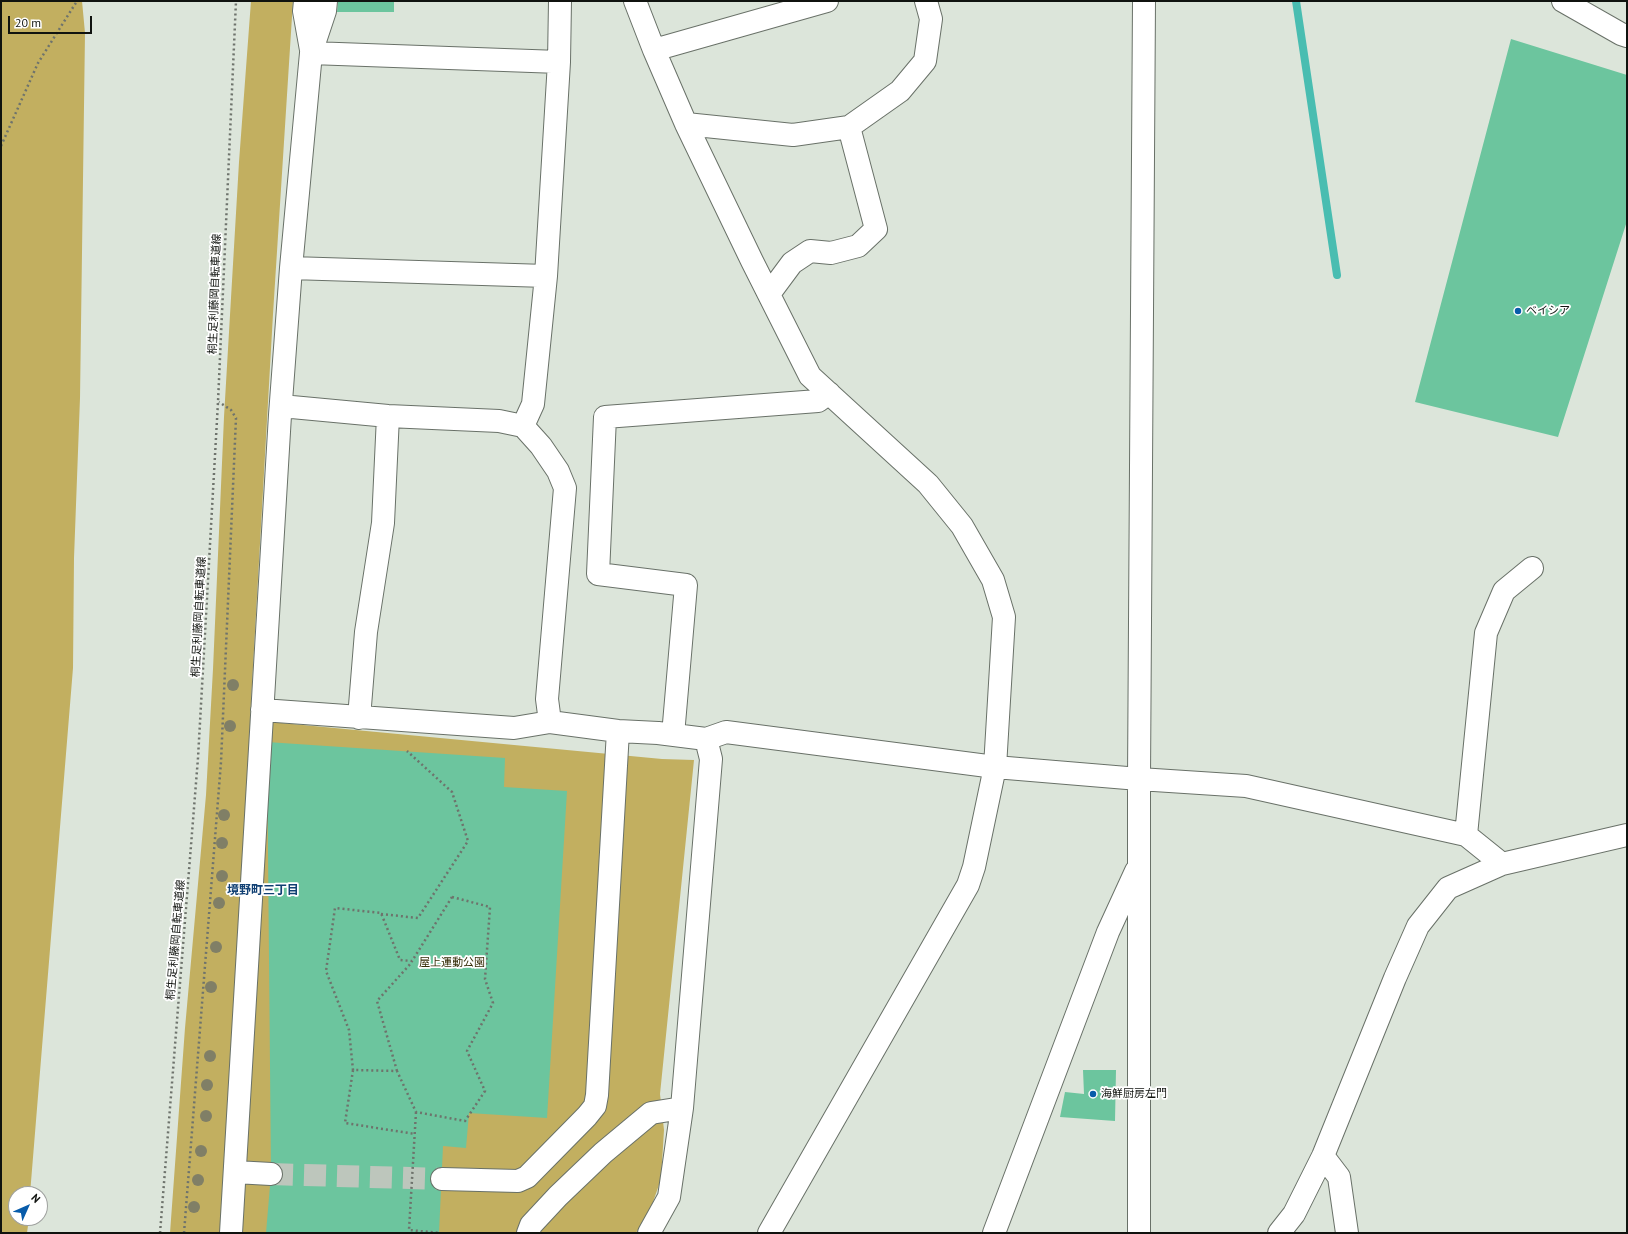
<!DOCTYPE html>
<meta charset="utf-8">
<style>
body{margin:0}
#map{position:relative;width:1628px;height:1234px;overflow:hidden;background:#dce5da;font-family:"PT Sans",sans-serif}
canvas{display:block}
.frame{position:absolute;inset:0;border:2px solid #10130f;pointer-events:none}
.north{position:absolute;left:8px;top:1186px;width:40px;height:40px;box-sizing:border-box;background:#fff;border:1px solid #9fa19f;border-radius:50%;rotate:45deg;font-size:11px;font-weight:700;line-height:16px;text-align:center;color:#10130f}
.north::after{content:'';display:block;margin:auto;width:14px;height:18px;background:#085caa;clip-path:polygon(50% 0,100% 100%,50% 72%,0 100%)}
.scale{position:absolute;left:8px;top:16px;width:84px;height:18px;box-sizing:border-box;border:2px solid #10130f;border-top:0;padding-left:5px;font-size:12px;line-height:14px;white-space:nowrap;color:#10130f;-webkit-text-stroke:3px #fff;paint-order:stroke}
</style>
<div id="map">
<canvas width="1628" height="1234"></canvas>
<div class="frame"></div>
<div class="north">N</div>
<div class="scale">20 m</div>
</div>
<script>
const c = document.querySelector('canvas').getContext('2d');
c.lineJoin = 'round';
function fill(path, color) { c.fillStyle = color; c.fill(path, 'evenodd'); }
const toPath = rows => new Path2D(rows.map(r => 'M' + r).join(''));
function strokePath(path, color, width, dash) { c.strokeStyle = color; c.lineWidth = width; c.lineCap = dash ? 'butt' : 'round'; c.setLineDash(dash || []); c.stroke(path); }
function write(font, color, halo, rows, align = 'center') {
  c.font = font + ' "PT Sans","Noto Sans JP",sans-serif'; c.lineWidth = 3.5; c.setLineDash([]); c.textBaseline = 'middle'; c.strokeStyle = halo; c.fillStyle = color; for (const [text, x, y, turn = 0] of rows) {
    c.save(); c.translate(x, y); c.rotate((+turn || 0) * Math.PI / 180); c.textAlign = isNaN(turn) ? turn : align; if (halo) c.strokeText(text, 0, 0); c.fillText(text, 0, 0); c.restore();
  }
}
fill(toPath([
 [1,1,82,1,85,33,80,398,74,558,73,668,30,1194,16,1194,16,1218,29,1218,27,1233,1,1233],
 [251,1,293,1,273,314,250,720,662,759,694,760,660,1094,664,1130,661,1179,652,1205,636,1233,170,1233,185,1028,206,795,213,669,224,417,239,162]
]), '#c2af60');
strokePath(toPath([
 [1296,1,1337,275]
]), '#49bdb1', 8);
fill(toPath([
 [338,1,394,1,394,12,337,12],
 [1511,39,1627,75,1627,221,1558,437,1415,402],
 [267,742,505,758,504,787,567,791,547,1118,469,1113,466,1148,443,1146,439,1233,266,1233,271,1174],
 [1083,1070,1116,1070,1115,1121,1060,1117,1065,1092,1084,1094]
]), '#6cc59e');
strokePath(toPath([
 [271,1174,442,1179]
]), '#bdc6bc', 22, [22, 11]);
const minor = toPath([
 [305,1,304,11,311,50],
 [635,1,654,50,686,124,752,261,810,376,928,484,962,526,993,580,1004,617,995,767,974,867,968,885,769,1233],
 [1563,1,1621,34,1627,36],
 [654,50,827,1],
 [311,53,559,62],
 [686,124,793,135,849,127,900,91,925,61,931,19,926,1],
 [291,268,546,276],
 [769,294,792,263,810,251,831,253,858,246,876,229,849,127],
 [281,406,388,416,499,421,523,426,541,446,558,471,565,488,547,699,550,722],
 [523,426,533,404,546,276,559,62,560,1],
 [262,710,514,728,550,722,618,731,658,733,706,739,726,732,995,767,1139,779,1246,786,1466,835,1502,864],
 [359,718,366,632,383,523,388,416],
 [673,735,686,585,598,574,605,417,818,401,829,393],
 [1466,835,1486,633,1504,591,1532,568],
 [1323,1156,1339,1177,1347,1233],
 [235,1172,271,1174],
 [442,1179,518,1181,527,1177,587,1116,595,1106,597,1095,618,731],
 [231,1233,280,415,291,268,311,53,325,11,326,1],
 [528,1233,531,1225,558,1196,603,1153,651,1113,682,1108],
 [649,1233,669,1197,682,1108,711,759,706,739],
 [994,1233,1108,932,1136,871],
 [1139,1233,1139,779,1144,1],
 [1279,1233,1294,1214,1323,1156,1395,978,1418,926,1448,888,1502,864,1627,835]
]);
strokePath(minor, '#697168', 24);
strokePath(toPath([
 [1,146,38,63,77,1],
 [452,897,490,907,485,979,493,1003,467,1051,485,1091,465,1121,416,1112,397,1071,353,1070,349,1030,326,971,335,908,381,913,400,960,412,961,452,897],
 [381,914,418,918,468,841,452,792,407,751],
 [353,1070,345,1123,415,1134],
 [397,1071,377,1001,412,962],
 [416,1112,409,1230,440,1233],
 [160,1233,198,758,218,402,236,1],
 [184,1233,221,762,236,418,231,410,219,402]
]), '#6e736c', 2.5, [2, 3]);
strokePath(minor, '#fff', 22);
c.fillStyle = '#807f66';
for (const [x, y] of [
 [233,685],
 [230,726],
 [224,815],
 [222,843],
 [222,876],
 [219,903],
 [216,947],
 [211,987],
 [210,1056],
 [207,1085],
 [206,1116],
 [201,1151],
 [198,1180],
 [194,1207]
]) { c.beginPath(); c.arc(x, y, 6, 0, 2 * Math.PI); c.fill(); }
for (const [x, y, r, color] of [
 [1518,311,4,"#085caa"],
 [1093,1094,4,"#085caa"]
]) { const dot = new Path2D(); dot.arc(x, y, r, 0, 2 * Math.PI); c.fillStyle = color; c.fill(dot); strokePath(dot, '#fff', 1.5); }
write('11px', '#10130f', '#fff', [
 ["桐生足利藤岡自転車道線",215,294,-88],
 ["桐生足利藤岡自転車道線",199,617,-87],
 ["桐生足利藤岡自転車道線",176,940,-85]
]);
write('11px', '#10130f', '#fff', [
 ["ベイシア",1526,311],
 ["海鮮厨房左門",1101,1094]
], 'left');
write('11px', '#352c07', '#fff', [
 ["屋上運動公園",452,963]
]);
write('bold 12px', '#114073', '#fff', [
 ["境野町三丁目",263,891]
]);
</script>
